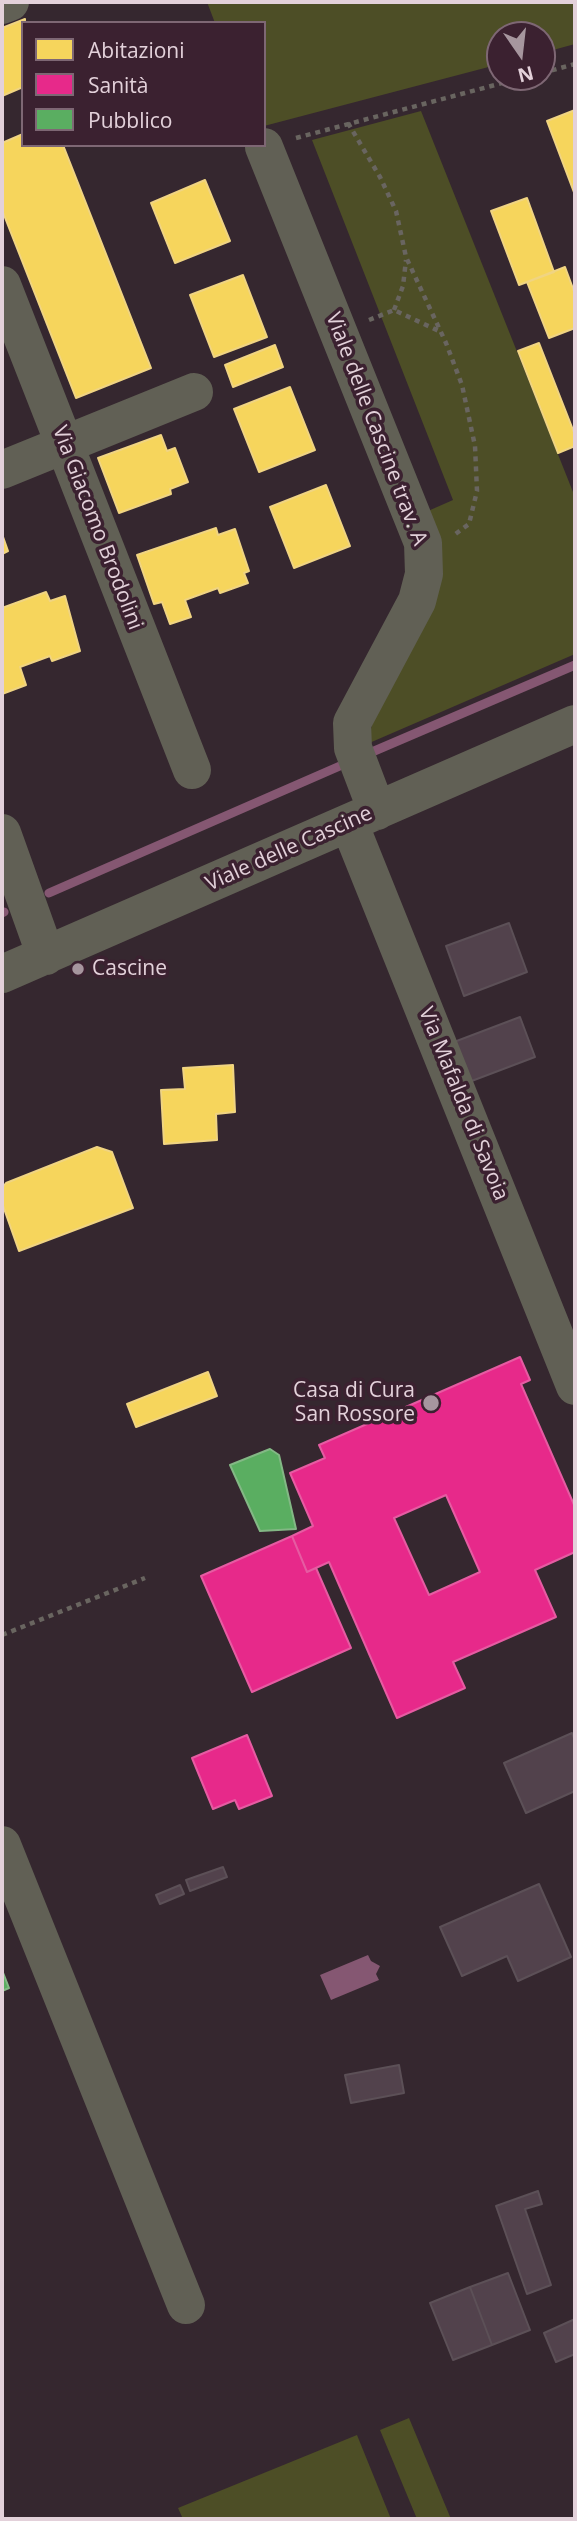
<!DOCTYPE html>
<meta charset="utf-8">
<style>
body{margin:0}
#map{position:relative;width:577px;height:2521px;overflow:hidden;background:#35272f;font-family:"Open Sans",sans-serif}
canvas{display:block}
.frame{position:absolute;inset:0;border:4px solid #e3d1da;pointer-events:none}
.legend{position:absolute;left:21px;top:21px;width:245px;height:126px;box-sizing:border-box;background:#3b2130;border:2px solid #7e6774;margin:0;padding:9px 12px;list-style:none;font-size:21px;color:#e3d1da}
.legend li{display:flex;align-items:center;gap:14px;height:35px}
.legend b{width:35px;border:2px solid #7e6774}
.north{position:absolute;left:486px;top:21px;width:70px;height:70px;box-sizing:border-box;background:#3b2130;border:2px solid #7e6774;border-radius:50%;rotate:166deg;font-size:19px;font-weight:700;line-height:28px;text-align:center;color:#e3d1da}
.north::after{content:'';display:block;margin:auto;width:24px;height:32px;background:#a6969e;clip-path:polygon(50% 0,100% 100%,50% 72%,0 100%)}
</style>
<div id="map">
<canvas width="577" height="2521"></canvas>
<div class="frame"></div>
<ul class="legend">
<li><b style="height:19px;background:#f6d55c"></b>Abitazioni</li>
<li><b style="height:19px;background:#e7298a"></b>Sanità</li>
<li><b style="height:19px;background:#5aae61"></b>Pubblico</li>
</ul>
<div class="north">N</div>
</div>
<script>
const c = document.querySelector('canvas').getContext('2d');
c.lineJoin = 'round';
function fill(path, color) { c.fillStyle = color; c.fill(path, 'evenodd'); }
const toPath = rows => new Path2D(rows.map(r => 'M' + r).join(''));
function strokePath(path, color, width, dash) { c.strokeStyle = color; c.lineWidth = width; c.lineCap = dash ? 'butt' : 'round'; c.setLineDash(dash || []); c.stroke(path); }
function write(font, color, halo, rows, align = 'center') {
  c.font = font + ' "Open Sans",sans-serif'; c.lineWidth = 7; c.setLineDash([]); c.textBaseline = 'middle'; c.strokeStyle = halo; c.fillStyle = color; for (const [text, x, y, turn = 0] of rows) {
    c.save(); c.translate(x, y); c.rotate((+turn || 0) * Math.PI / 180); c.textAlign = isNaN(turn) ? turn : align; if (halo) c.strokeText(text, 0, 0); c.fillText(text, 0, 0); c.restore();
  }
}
fill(toPath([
 [207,2,575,2,575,44,542,53,542,35,500,35,500,64,264,126,264,23,215,23],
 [421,111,575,497,575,654,367,744,428,511,453,500,312,140],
 [409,2418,451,2519,417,2519,380,2430],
 [357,2435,391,2519,183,2519,178,2508]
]), '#4d4e26');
fill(toPath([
 [368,1955,371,1961,380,1966,376,1974,379,1980,331,2000,320,1975]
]), '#855772');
const homes = toPath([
 [25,19,23,87,2,96,2,28,25,19],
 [575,110,575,195,547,121,575,110],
 [23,134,23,145,63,145,151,368,76,398,2,210,2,143,23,134],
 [205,180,230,241,175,263,151,203,205,180],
 [527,198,554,272,519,285,491,211,527,198],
 [565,267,575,294,575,328,549,338,527,282,565,267],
 [243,275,267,337,214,357,190,295,243,275],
 [539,343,575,435,575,446,558,453,518,351,539,343],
 [275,345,283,367,233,387,225,365,275,345],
 [290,387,315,450,259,472,234,409,290,387],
 [161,435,167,451,175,448,188,482,170,489,171,494,119,513,98,458,161,435],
 [326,485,350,546,294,568,270,507,326,485],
 [216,528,218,535,235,529,249,571,244,573,248,583,220,593,218,588,185,600,191,617,170,624,162,602,154,604,137,555,216,528],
 [2,534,8,551,2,554,2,534],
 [46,592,50,601,65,596,80,651,52,661,50,656,20,667,26,685,2,694,2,608,46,592],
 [233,1065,235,1112,216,1114,217,1140,164,1144,161,1090,185,1089,183,1068,233,1065],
 [97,1147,112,1152,133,1208,19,1251,2,1203,2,1188,6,1183,97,1147],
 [208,1372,217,1396,136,1427,127,1404,208,1372]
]);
fill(homes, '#f6d55c');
strokePath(homes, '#f0d482', 2);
const health = toPath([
 [520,1357,530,1380,521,1384,575,1507,575,1552,535,1570,556,1617,453,1662,465,1688,397,1718,329,1562,307,1572,292,1536,313,1526,290,1473,325,1458,319,1445,520,1357],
 [446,1495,480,1572,429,1595,394,1518,446,1495],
 [292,1536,307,1572,316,1568,351,1648,252,1692,201,1576,292,1536],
 [247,1735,272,1796,239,1809,235,1800,213,1809,192,1758,247,1735]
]);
fill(health, '#e7298a');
strokePath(health, '#e65ba2', 2);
const public = toPath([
 [270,1449,279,1455,296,1529,260,1531,230,1465,270,1449],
 [2,1970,9,1988,2,1991,2,1970]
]);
fill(public, '#5aae61');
strokePath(public, '#83b885', 2);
strokePath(toPath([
 [365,755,575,665],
 [49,893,349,762],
 [2,913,4,912]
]), '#855772', 9);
const building = toPath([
 [509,923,527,972,464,996,446,946,509,923],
 [520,1017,535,1057,469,1082,454,1042,520,1017],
 [572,1733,575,1741,575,1791,526,1813,504,1763,572,1733],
 [223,1867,227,1877,190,1891,186,1880,223,1867],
 [539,1884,571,1957,518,1981,507,1956,462,1976,440,1927,539,1884],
 [180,1885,184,1894,160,1904,156,1895,180,1885],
 [399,2065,404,2093,351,2103,345,2075,399,2065],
 [538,2191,542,2204,525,2209,551,2285,527,2294,496,2206,538,2191],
 [508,2273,530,2330,492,2345,470,2287,508,2273],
 [470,2287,492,2345,453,2360,430,2303,470,2287],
 [575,2319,575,2354,556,2362,544,2333,575,2319]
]);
fill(building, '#52424c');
strokePath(building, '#5c5057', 2);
strokePath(toPath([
 [542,73,575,64],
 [348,123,380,177,396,211,406,257,446,343,462,385,475,446,477,491,469,524,454,535],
 [296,138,525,77],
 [394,310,403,286,406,260],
 [369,320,394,310,441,332],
 [2,1635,145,1578]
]), '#696560', 4.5, [5, 5]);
strokePath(toPath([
 [2,5,10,2],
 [264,147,423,543,424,574,417,601,352,723,353,748,377,811],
 [2,285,192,770],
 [2,470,194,392],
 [349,823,575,1386],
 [2,833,46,956],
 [2,974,575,724],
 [2,1845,186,2305]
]), '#616055', 38);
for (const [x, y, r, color] of [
 [78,969,7,"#a6969e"],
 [431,1403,9,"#a6969e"]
]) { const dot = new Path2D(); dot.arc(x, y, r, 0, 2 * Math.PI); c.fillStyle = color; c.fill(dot); strokePath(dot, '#3b2130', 2.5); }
write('21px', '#e3d1da', '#3b2130', [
 ["Viale delle Cascine trav. A",376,429,69],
 ["Via Giacomo Brodolini",97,528,69],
 ["Viale delle Cascine",289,849,-24],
 ["Via Mafalda di Savoia",463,1104,68]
]);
write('21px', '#e3d1da', '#3b2130', [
 ["Cascine",92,969],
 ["Casa di Cura",415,1391,"right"],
 ["San Rossore",415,1415,"right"]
], 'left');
</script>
